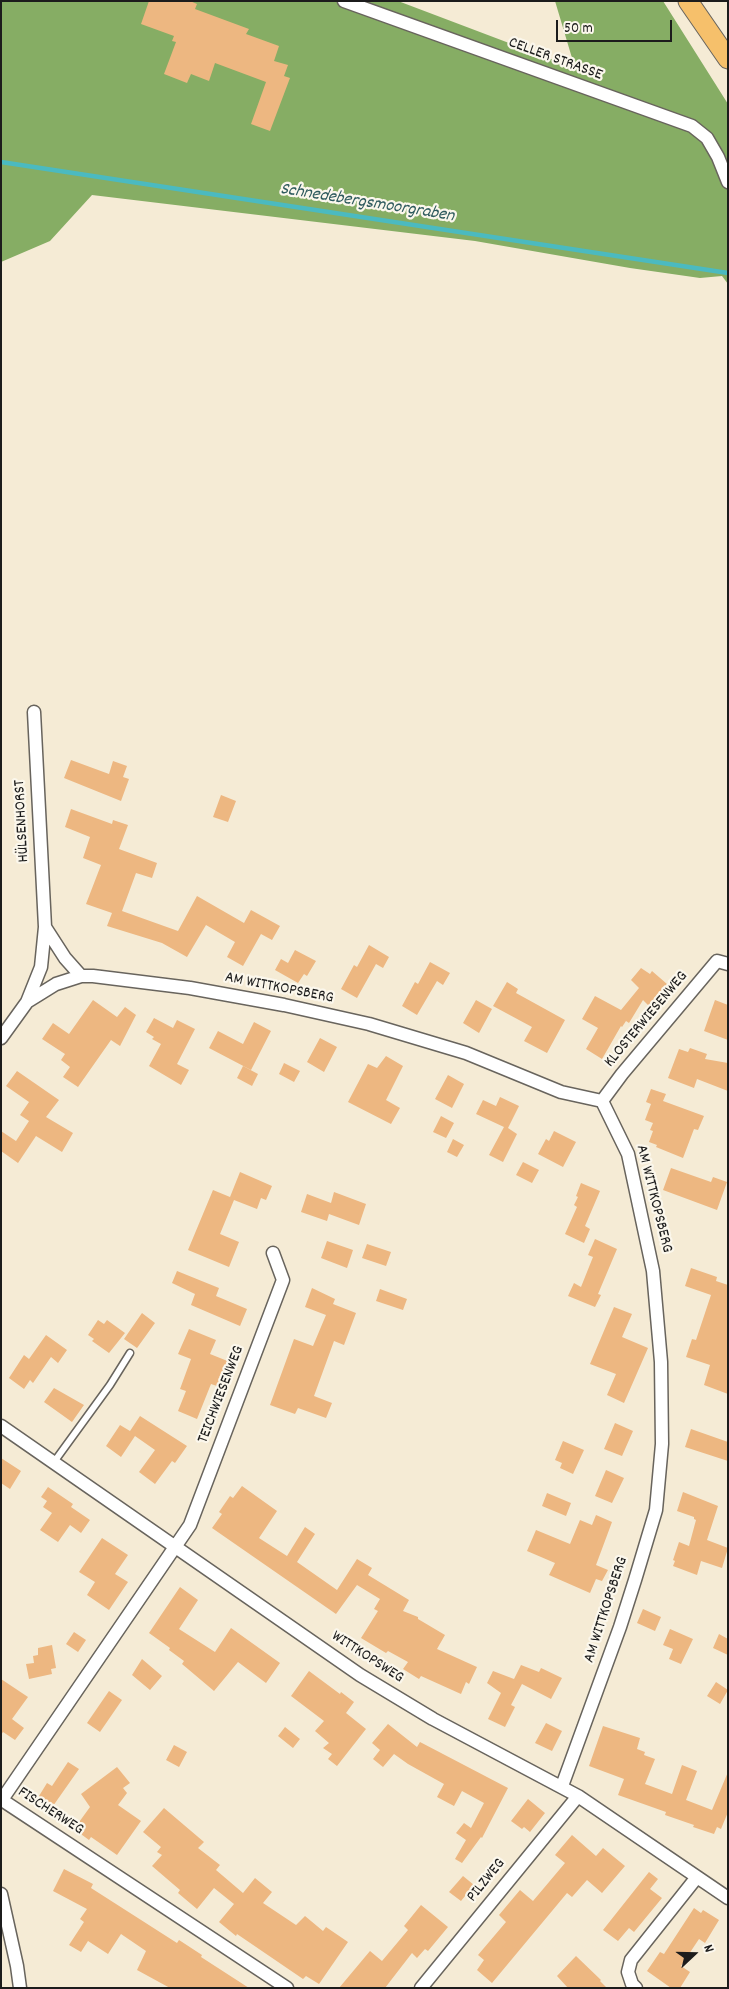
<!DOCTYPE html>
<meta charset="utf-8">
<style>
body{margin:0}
#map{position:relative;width:729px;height:1989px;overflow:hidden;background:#f5ebd5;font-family:Dekko,sans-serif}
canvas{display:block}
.frame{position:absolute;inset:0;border:2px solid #1c1c1c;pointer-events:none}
.north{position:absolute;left:669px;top:1929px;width:50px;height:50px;-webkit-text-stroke:4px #fbf7ec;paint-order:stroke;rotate:69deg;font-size:14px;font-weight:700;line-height:20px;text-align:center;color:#1c1c1c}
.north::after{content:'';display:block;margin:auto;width:18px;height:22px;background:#1c1c1c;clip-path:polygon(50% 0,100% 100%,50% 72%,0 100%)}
.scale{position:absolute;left:556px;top:20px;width:116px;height:22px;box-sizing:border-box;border:2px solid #1c1c1c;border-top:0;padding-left:6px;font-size:15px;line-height:18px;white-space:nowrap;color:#1c1c1c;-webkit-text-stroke:4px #fbf7ec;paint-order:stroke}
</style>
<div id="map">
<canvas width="729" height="1989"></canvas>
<div class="frame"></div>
<div class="north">N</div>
<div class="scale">50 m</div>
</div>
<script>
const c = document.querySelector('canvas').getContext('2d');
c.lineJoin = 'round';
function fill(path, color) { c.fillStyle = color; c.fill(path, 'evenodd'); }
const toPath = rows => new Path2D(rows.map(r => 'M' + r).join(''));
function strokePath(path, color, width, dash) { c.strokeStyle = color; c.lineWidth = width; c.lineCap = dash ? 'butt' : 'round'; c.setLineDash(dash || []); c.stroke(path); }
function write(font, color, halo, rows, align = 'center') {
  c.font = font + ' Dekko,sans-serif'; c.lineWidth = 4.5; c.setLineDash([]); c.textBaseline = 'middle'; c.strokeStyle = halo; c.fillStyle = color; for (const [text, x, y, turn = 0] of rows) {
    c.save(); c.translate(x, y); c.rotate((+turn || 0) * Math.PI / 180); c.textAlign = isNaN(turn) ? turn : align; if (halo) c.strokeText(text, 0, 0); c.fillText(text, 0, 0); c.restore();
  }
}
fill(toPath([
 [1,1,398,1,575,68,555,1,663,1,728,104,728,284,722,276,700,278,630,268,475,241,92,195,50,241,1,262]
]), '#86ad64');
strokePath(toPath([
 [1,162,728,273]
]), '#4bbac0', 4.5);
fill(toPath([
 [149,1,190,1,197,4,195,9,249,29,246,34,279,46,274,61,288,65,284,76,290,78,270,131,251,124,266,82,215,63,209,81,191,74,187,83,164,74,176,42,172,41,174,36,141,24],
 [71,760,109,774,113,761,127,766,123,777,129,779,121,801,64,778],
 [221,795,236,801,228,822,213,817],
 [71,809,112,824,113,820,128,825,119,849,157,863,152,878,136,873,122,911,178,931,197,896,244,923,251,910,280,926,272,940,261,934,243,966,227,957,235,942,206,925,187,957,162,943,107,926,112,913,86,904,101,865,83,858,90,837,65,827],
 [369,945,389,957,383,968,376,964,357,998,341,989,354,965,357,967],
 [295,950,316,961,307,976,304,974,298,983,275,970,281,959,288,963],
 [430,962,450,973,443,985,437,981,417,1015,402,1006,415,982,418,984],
 [641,968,650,974,652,971,667,984,649,1006,643,1000,629,1023,626,1021,622,1027,621,1026,602,1059,586,1049,598,1028,582,1019,595,996,621,1010,639,988,631,980],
 [507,982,518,989,516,993,565,1020,547,1053,524,1041,532,1027,493,1006],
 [93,1000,117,1017,125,1007,136,1015,120,1046,111,1040,78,1087,63,1077,70,1067,61,1060,65,1054,42,1039,53,1023,69,1034],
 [476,1000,492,1009,479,1033,463,1023],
 [715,1000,728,1005,728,1040,704,1031],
 [154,1018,173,1028,177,1020,195,1029,177,1064,189,1070,181,1085,149,1066,161,1044,152,1039,154,1037,146,1032],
 [254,1022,271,1031,251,1070,209,1048,218,1031,243,1044],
 [320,1038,337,1047,324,1072,307,1062],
 [690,1048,707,1054,705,1059,728,1063,728,1091,697,1079,694,1088,668,1078,679,1049,688,1052],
 [386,1056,403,1066,386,1100,400,1108,391,1124,348,1102,368,1064,377,1068],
 [284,1063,300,1071,294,1082,279,1074],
 [243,1066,258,1074,252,1086,237,1078],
 [17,1071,59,1100,46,1117,73,1133,62,1152,36,1136,18,1163,1,1151,1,1131,16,1141,29,1121,20,1115,29,1102,6,1086],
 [448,1075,464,1084,452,1108,435,1099],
 [651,1089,666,1094,663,1101,704,1116,698,1130,694,1129,683,1158,656,1147,657,1145,649,1142,653,1131,650,1130,653,1123,645,1120,651,1104,646,1102],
 [500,1097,519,1106,508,1128,517,1134,503,1162,489,1155,504,1127,476,1114,483,1100,496,1106],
 [441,1116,454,1123,446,1138,433,1132],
 [554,1131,576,1142,563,1167,538,1154,546,1139,549,1141],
 [453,1139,464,1145,457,1157,447,1152],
 [523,1162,539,1170,532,1183,516,1175],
 [671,1168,711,1182,713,1177,727,1182,717,1210,663,1190],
 [240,1172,272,1186,266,1200,261,1198,257,1209,234,1200,220,1234,239,1242,229,1267,188,1250,213,1190,230,1197],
 [581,1183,600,1191,585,1226,590,1229,584,1243,565,1234,577,1207,574,1205,578,1197,576,1196],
 [334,1192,366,1204,359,1225,329,1214,327,1221,301,1212,307,1194,331,1203],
 [595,1239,617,1249,598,1294,601,1295,595,1307,568,1296,574,1283,581,1287,593,1257,588,1255],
 [327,1241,353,1250,347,1268,321,1258],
 [367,1244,391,1252,386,1266,362,1258],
 [691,1268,717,1277,716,1281,728,1285,728,1394,704,1385,710,1365,686,1357,692,1339,696,1340,711,1295,685,1286],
 [177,1271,219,1288,216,1296,247,1309,240,1326,191,1305,195,1294,172,1283],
 [312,1288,335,1299,333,1304,356,1313,344,1345,334,1341,314,1396,332,1403,326,1418,298,1408,295,1414,270,1405,294,1339,313,1346,326,1315,305,1307],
 [380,1289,407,1299,403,1310,376,1301],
 [614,1307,632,1314,622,1337,648,1348,624,1403,607,1395,616,1374,590,1364],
 [142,1313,155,1323,137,1348,124,1339],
 [98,1320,104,1324,107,1320,125,1333,109,1353,92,1341,94,1339,88,1335],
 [189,1329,216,1340,210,1354,230,1362,220,1387,211,1384,197,1419,178,1411,186,1391,180,1389,191,1359,178,1354],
 [46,1335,67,1350,58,1363,51,1357,33,1383,30,1380,24,1389,9,1378,24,1355,29,1359],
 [54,1388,84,1405,72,1422,44,1402],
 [140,1416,187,1446,175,1463,172,1461,155,1484,139,1472,155,1450,135,1436,121,1457,106,1446,120,1425,130,1431],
 [615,1423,633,1431,622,1456,604,1449],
 [691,1429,728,1442,728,1461,685,1447],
 [563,1441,584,1450,573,1474,560,1468,562,1463,555,1460],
 [1,1458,21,1471,10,1489,1,1483],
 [606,1470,624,1478,612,1503,595,1496],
 [242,1486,277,1511,259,1538,287,1556,305,1527,315,1534,297,1562,337,1590,357,1559,372,1568,368,1575,409,1600,403,1611,418,1617,418,1619,445,1635,437,1649,477,1667,469,1684,466,1682,461,1694,421,1676,419,1679,403,1669,408,1662,388,1651,386,1653,361,1638,378,1611,374,1609,380,1599,357,1585,336,1614,212,1528,222,1514,219,1512,230,1496,233,1498],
 [48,1487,73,1504,71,1507,90,1520,81,1533,70,1525,58,1542,40,1530,52,1513,43,1507,47,1501,41,1497],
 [683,1492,718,1506,707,1540,728,1548,722,1568,701,1561,697,1575,673,1566,675,1561,673,1560,679,1542,689,1546,696,1520,694,1519,694,1517,677,1511],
 [547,1493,571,1503,566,1516,542,1506],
 [596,1515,612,1522,596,1565,608,1570,602,1581,596,1579,590,1593,549,1575,555,1563,527,1551,536,1530,570,1544,580,1520,592,1525],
 [102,1538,128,1555,115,1574,128,1582,109,1610,87,1595,95,1582,79,1572],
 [180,1587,198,1600,179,1629,215,1652,231,1628,280,1663,266,1683,238,1662,214,1691,182,1664,184,1661,169,1650,170,1648,149,1633],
 [643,1609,661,1617,655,1631,637,1623],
 [670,1629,693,1639,681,1664,669,1659,673,1649,663,1645],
 [74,1632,86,1640,78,1652,66,1644],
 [719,1634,728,1639,728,1655,713,1648],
 [52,1645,56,1668,51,1669,52,1674,29,1679,26,1664,34,1663,33,1656,38,1655,38,1648],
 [142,1659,162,1676,150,1690,132,1675],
 [521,1665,539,1672,541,1668,562,1678,551,1699,522,1684,511,1705,515,1707,505,1727,488,1719,501,1693,487,1683,493,1671,514,1679],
 [309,1671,340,1694,341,1692,354,1702,346,1713,366,1729,337,1766,328,1759,332,1754,323,1748,329,1743,315,1731,324,1721,291,1696],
 [1,1679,28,1697,12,1719,24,1728,15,1740,3,1732,1,1735],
 [716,1682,728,1690,720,1704,707,1696],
 [109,1691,122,1700,100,1732,87,1723],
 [546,1723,562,1731,552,1751,535,1743],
 [388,1724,417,1747,420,1742,508,1788,482,1838,481,1837,462,1863,455,1859,466,1840,456,1833,464,1823,471,1828,484,1803,462,1791,454,1806,437,1797,444,1784,408,1764,394,1754,383,1767,373,1759,380,1750,372,1743],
 [603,1726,640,1738,637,1749,645,1752,644,1755,655,1759,645,1784,672,1794,682,1765,697,1771,686,1800,712,1810,728,1772,728,1812,721,1829,717,1827,714,1834,693,1827,694,1825,665,1815,666,1812,618,1795,624,1779,589,1766],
 [285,1727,300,1739,293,1748,278,1736],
 [174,1745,187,1752,179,1767,166,1760],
 [68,1762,79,1769,53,1806,39,1796,47,1783,52,1786],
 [117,1767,130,1783,123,1788,127,1793,118,1805,141,1821,117,1855,91,1837,89,1840,74,1829,90,1807,81,1794],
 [528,1799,545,1813,530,1832,524,1827,522,1829,511,1821],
 [164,1808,204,1842,198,1848,220,1865,216,1870,243,1893,255,1878,272,1892,263,1903,296,1925,305,1916,323,1931,326,1927,348,1942,319,1984,306,1976,303,1979,237,1934,236,1936,219,1922,234,1904,214,1888,197,1909,178,1893,180,1890,152,1866,162,1855,157,1852,161,1847,143,1832],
 [572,1835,596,1856,603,1848,625,1866,602,1893,587,1880,572,1897,567,1893,492,1983,477,1970,484,1960,478,1955,506,1922,499,1915,520,1890,533,1901,565,1863,555,1855],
 [64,1869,93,1884,91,1888,177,1943,179,1940,202,1955,201,1957,249,1988,170,1988,137,1970,146,1951,121,1934,108,1954,88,1941,81,1952,69,1945,84,1922,80,1919,87,1909,53,1891],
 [649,1872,658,1879,650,1889,662,1898,634,1932,629,1928,618,1941,603,1930],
 [463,1876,474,1885,461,1901,449,1892],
 [421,1905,448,1927,428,1951,425,1949,417,1958,412,1953,385,1988,339,1988,370,1951,382,1961,408,1930,404,1926],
 [694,1908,701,1913,703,1910,719,1920,705,1943,699,1939,681,1966,690,1972,680,1988,671,1988,647,1971,660,1952,664,1954],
 [576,1956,601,1980,600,1981,607,1988,568,1988,557,1976]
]), '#edb781');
const lane = toPath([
 [54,1462,110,1385,130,1353]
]);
const street = toPath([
 [344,1,692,126,707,138,718,157,728,182],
 [34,712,45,927],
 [27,1002,41,967,45,927,65,958,81,976],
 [1,1038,27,1002,56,984,81,976,93,976,190,988,284,1005,369,1024,466,1053,561,1092,602,1101,628,1154,653,1271,661,1362,662,1444,656,1510,635,1580,620,1627,562,1786],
 [602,1101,622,1074,717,961,728,964],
 [1,1426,360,1675,433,1719,578,1796,728,1898],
 [2,1800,287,1988],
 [1,1801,190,1525,283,1280,273,1253],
 [1,1894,17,1966,20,1988],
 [421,1988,578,1796],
 [636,1988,632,1984,628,1972,631,1960,697,1877]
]);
const primary = toPath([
 [688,1,728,59]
]);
strokePath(lane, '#68645d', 9);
strokePath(street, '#68645d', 15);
strokePath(primary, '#68645d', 21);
strokePath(lane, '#fff', 6);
strokePath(street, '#fff', 12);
strokePath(primary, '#f6c06b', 19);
write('16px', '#1c1c1c', '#fbf7ec', [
 ["CELLER STRASSE",555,60,20],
 ["HÜLSENHORST",23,821,-93],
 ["AM WITTKOPSBERG",279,989,11],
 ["KLOSTERWIESENWEG",647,1020,-50],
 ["AM WITTKOPSBERG",653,1199,76],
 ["TEICHWIESENWEG",222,1395,-69],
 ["AM WITTKOPSBERG",607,1610,-72],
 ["WITTKOPSWEG",367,1658,33],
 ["FISCHERWEG",50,1812,33],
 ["PILZWEG",487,1881,-51]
]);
write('italic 18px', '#2f5b5e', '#fbf7ec', [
 ["Schnedebergsmoorgraben",367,204,9]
]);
</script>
